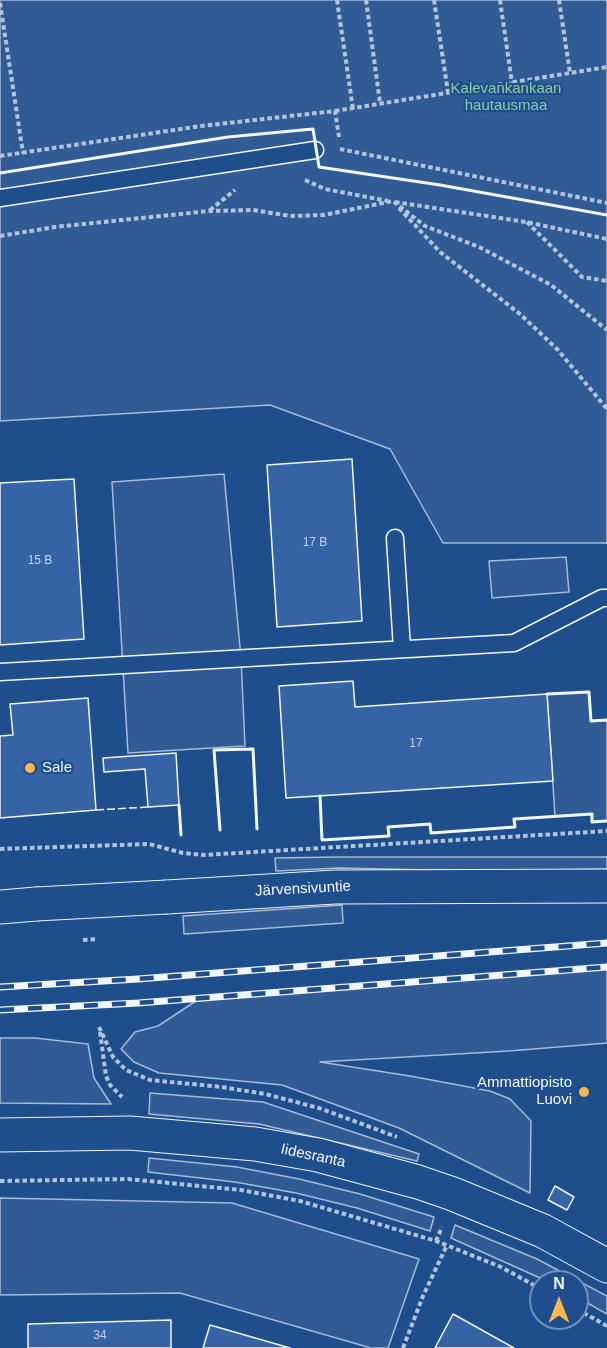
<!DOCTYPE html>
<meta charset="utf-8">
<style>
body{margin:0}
#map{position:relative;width:607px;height:1348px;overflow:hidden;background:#1f4e8c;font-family:Helvetica,sans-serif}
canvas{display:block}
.north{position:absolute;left:529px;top:1270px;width:60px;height:60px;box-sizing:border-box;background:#1f4e8c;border:2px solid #7391ba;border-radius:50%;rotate:0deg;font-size:16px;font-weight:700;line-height:24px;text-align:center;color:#f2f6ff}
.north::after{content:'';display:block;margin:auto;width:21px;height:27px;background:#ffb74d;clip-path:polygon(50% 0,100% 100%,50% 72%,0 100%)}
</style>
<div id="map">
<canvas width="607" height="1348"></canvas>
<div class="north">N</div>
</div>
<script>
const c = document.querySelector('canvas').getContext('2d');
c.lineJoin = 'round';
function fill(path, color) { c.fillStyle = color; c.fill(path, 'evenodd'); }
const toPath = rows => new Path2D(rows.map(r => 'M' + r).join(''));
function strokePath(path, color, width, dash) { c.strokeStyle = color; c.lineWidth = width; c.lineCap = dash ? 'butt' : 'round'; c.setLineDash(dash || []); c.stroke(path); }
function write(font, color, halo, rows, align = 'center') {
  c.font = font + ' Helvetica,sans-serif'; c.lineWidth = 4.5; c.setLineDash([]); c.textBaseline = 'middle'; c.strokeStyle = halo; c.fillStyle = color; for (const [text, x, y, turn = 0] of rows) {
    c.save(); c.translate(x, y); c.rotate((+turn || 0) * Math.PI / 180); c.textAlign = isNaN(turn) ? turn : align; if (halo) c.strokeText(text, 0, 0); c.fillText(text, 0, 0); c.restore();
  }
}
const built = toPath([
 [0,0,607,0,607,543,443,543,390,449,270,405,0,421,0,0],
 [224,474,241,658,245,746,128,753,112,482,224,474],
 [566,557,569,592,492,598,489,561,566,557],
 [589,692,591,721,607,720,607,821,592,822,591,814,555,816,547,694,589,692],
 [338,857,607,857,607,869,478,871,339,868,276,871,275,858,338,857],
 [342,905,343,923,184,934,183,916,342,905],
 [607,968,607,1043,509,1051,320,1062,410,1076,490,1091,510,1099,531,1121,530,1193,399,1128,282,1085,159,1073,134,1062,121,1049,135,1032,158,1026,202,997,607,968],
 [0,1038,35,1038,88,1044,94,1078,111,1104,0,1103,0,1038],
 [150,1093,263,1102,419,1154,417,1161,259,1124,149,1114,150,1093],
 [149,1158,237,1167,299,1179,360,1194,434,1217,430,1231,357,1208,296,1193,235,1182,148,1172,149,1158],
 [0,1198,232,1203,419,1259,388,1348,371,1348,180,1293,0,1295,0,1198],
 [455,1225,537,1259,607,1296,607,1314,577,1297,577,1282,549,1282,451,1238,455,1225]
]);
fill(built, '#305b95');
strokePath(built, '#a8bbd7', 1.5);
const building = toPath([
 [352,459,362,621,277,627,267,465,352,459],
 [74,479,84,639,0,645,0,483,74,479],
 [353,681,355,707,547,694,553,781,286,798,279,686,353,681],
 [88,698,96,810,0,818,0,736,13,735,10,704,88,698],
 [176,753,179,805,148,807,145,769,104,772,103,758,176,753],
 [555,1186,574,1197,567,1210,548,1200,555,1186],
 [453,1314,514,1348,435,1348,453,1314],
 [171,1320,171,1348,28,1348,28,1324,171,1320],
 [210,1325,290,1348,203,1348,210,1325]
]);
fill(building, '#3563a3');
strokePath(building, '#f2f6ff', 1.5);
const service = toPath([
 [0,198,315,150],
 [395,538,402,649],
 [0,672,514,643,602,598,607,598]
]);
const tertiary = toPath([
 [167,897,335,887,607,886],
 [0,907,36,904]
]);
const secondary = toPath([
 [0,1135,130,1133,255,1144,318,1155,418,1182,453,1194,543,1231,607,1266]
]);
strokePath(service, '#f2f6ff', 19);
strokePath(tertiary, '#f2f6ff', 35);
strokePath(secondary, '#f2f6ff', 35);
strokePath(toPath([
 [337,0,353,109],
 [366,0,380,103],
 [434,0,448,92],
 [500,0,512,83],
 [559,0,570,73],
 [0,3,23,153],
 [335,111,607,67],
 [340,149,607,203],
 [0,156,201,126,335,111,339,137],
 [305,180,325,189,388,201],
 [395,202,526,222,607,239],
 [399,208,440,252,520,314,558,350,607,409],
 [210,210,235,190],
 [527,222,582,277,607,281],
 [0,236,55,227,209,211,253,210,290,216,324,215,393,201,425,226,479,247,551,285,607,330],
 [0,849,149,844,183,853,204,855,607,831],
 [83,940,98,939],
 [99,1027,113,1057,126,1070,150,1080,222,1087,265,1094,319,1108,397,1137],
 [100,1032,106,1076,110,1085,122,1097],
 [0,1181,128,1179,241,1190,300,1201,436,1241,501,1267,541,1289],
 [436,1241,442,1227],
 [577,1309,607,1326],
 [403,1348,423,1296,447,1245]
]), '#b3c4dc', 4, [4.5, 3]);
strokePath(service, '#1f4e8c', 16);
strokePath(tertiary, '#1f4e8c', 33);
strokePath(secondary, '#1f4e8c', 33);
const rail = toPath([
 [0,987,138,979,607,943],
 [0,1010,138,1003,607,967]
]);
strokePath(rail, '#f2f6ff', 7);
strokePath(rail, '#1f4e8c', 4.5, [14]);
const tertiaryBridge = toPath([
 [36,904,167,897]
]);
strokePath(tertiaryBridge, '#f2f6ff', 35, []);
strokePath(tertiaryBridge, '#1f4e8c', 33);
strokePath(toPath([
 [96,810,148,807]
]), '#f2f6ff', 1.5, [8, 3]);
strokePath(toPath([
 [0,173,228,137,313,129,319,167,440,185,607,215],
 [547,694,589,692,591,721,607,720],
 [320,796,322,840,389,836,388,827,430,824,431,833,515,827,514,819,592,814,592,822,607,821],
 [179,805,181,835],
 [220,830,214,750,253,749,257,829]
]), '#f2f6ff', 3);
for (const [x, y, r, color] of [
 [30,768,6,"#ffb74d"],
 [584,1092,6,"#ffb74d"]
]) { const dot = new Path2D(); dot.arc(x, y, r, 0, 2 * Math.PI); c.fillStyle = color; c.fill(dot); strokePath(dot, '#1f4e8c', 2); }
write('12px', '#c3d1e8', null, [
 ["17 B",315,543],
 ["15 B",40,561],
 ["17",416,744],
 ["34",100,1336]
]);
write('15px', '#97c8a6', '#1f4e8c', [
 ["Kalevankankaan",506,89],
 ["hautausmaa",506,106]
]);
write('15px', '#f2f6ff', '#1f4e8c', [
 ["Sale",42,768],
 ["Ammattiopisto",572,1083,"right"],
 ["Luovi",572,1100,"right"]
], 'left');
write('15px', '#f2f6ff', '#1f4e8c', [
 ["Järvensivuntie",303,889,-3],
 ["Iidesranta",313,1156,12]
]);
</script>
